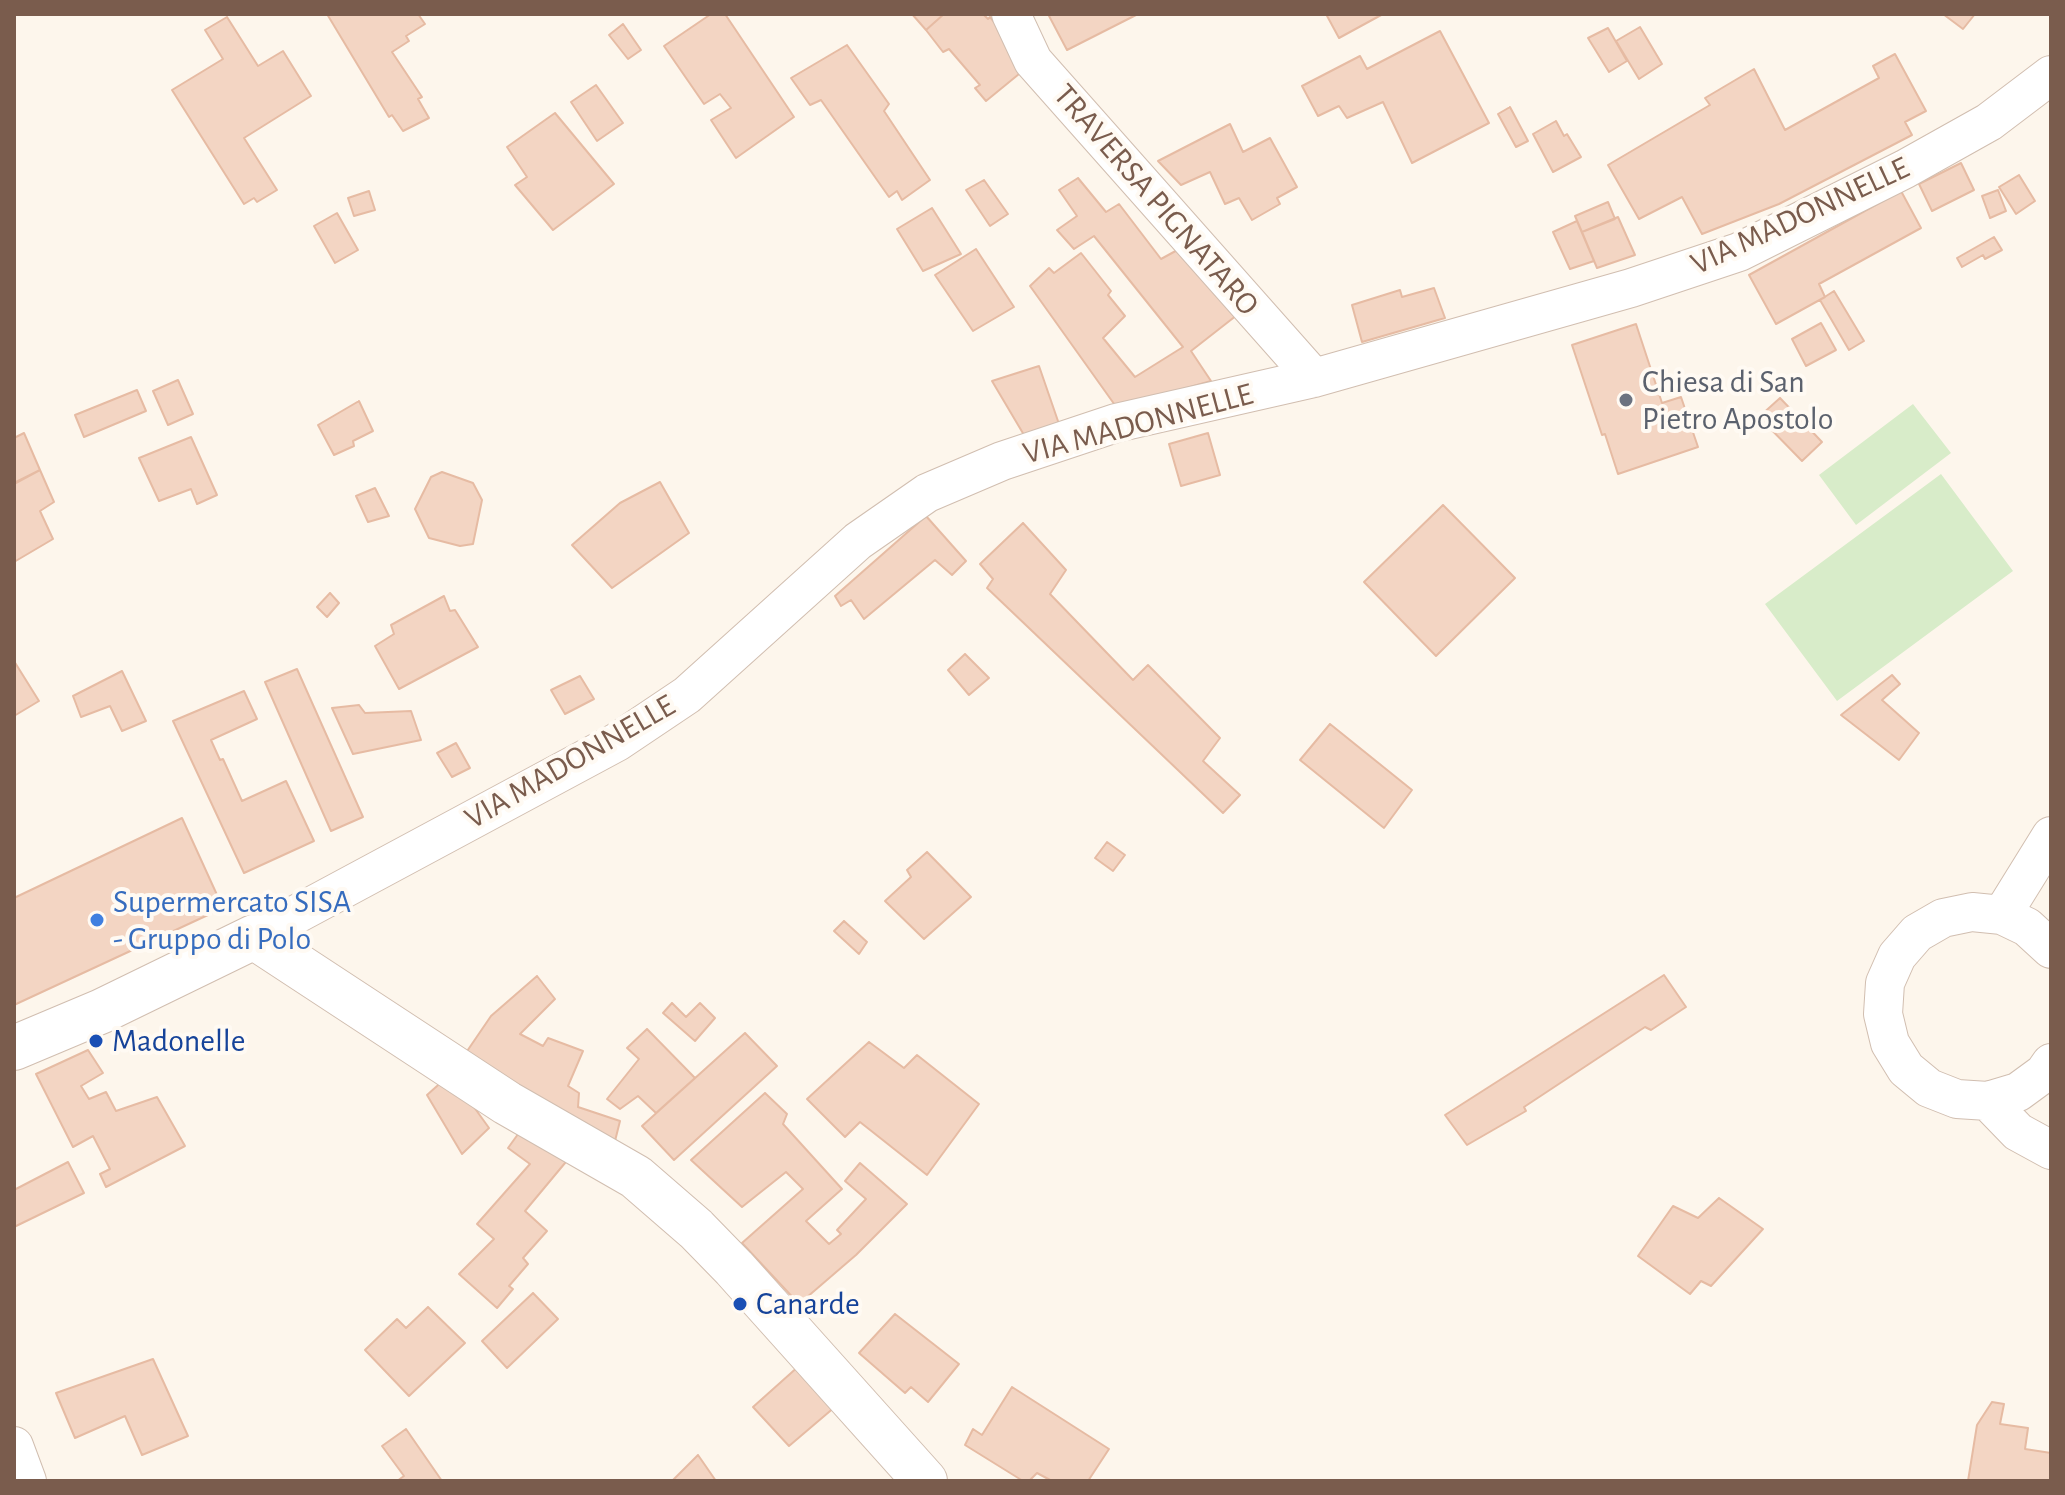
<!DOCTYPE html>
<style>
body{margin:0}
#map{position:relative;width:2065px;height:1495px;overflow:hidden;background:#fdf6ec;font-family:"Alegreya Sans",sans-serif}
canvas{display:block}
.frame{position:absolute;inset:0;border:16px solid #7a5c4d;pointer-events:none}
</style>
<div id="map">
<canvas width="2065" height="1495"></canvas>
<div class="frame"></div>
</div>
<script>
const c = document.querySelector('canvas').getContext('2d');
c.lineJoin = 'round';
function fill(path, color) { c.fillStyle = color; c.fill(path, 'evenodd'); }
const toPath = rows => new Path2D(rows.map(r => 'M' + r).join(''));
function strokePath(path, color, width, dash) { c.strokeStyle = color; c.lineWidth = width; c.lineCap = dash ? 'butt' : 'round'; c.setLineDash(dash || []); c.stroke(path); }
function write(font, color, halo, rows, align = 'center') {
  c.font = font + ' "Alegreya Sans",sans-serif'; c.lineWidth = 8; c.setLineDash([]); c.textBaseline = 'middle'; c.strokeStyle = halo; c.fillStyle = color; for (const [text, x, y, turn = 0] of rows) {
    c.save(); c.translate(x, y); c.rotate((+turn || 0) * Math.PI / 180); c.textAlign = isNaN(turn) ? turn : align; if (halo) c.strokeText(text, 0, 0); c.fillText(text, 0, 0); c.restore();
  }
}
fill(toPath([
 [1913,404,1951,453,1856,525,1819,475],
 [1941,474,2013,571,1837,701,1765,604]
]), '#d8ecc9');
const building = toPath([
 [327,14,418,14,425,24,406,36,409,41,392,52,422,97,418,99,429,118,403,131,392,115,389,117,327,14],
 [711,14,725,14,794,117,736,158,711,120,731,108,720,94,704,104,664,46,711,14],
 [912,14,944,14,926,30,912,14],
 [944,14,983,14,988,19,990,17,1030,65,986,101,975,88,980,85,949,49,943,52,926,30,944,14],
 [1048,14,1138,14,1067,50,1048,14],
 [1326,14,1383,14,1339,38,1326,14],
 [1943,14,1975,14,1963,29,1943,14],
 [227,17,258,66,283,51,311,96,244,138,277,190,257,202,254,198,244,204,172,90,223,59,205,30,227,17],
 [623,24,641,50,628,59,609,35,623,24],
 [1640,27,1662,64,1639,79,1616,41,1640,27],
 [1608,28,1627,61,1609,72,1588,38,1608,28],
 [1440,31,1489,123,1412,163,1383,102,1347,118,1339,106,1318,116,1302,86,1360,56,1367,69,1440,31],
 [847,45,889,104,884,111,930,180,902,200,897,191,889,197,821,100,810,105,791,78,847,45],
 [1895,54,1926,111,1905,122,1912,135,1779,204,1702,234,1682,197,1639,219,1608,165,1710,105,1705,98,1754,69,1785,130,1879,78,1873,66,1895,54],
 [596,85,623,123,597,141,571,102,596,85],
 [1510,107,1528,141,1516,147,1498,114,1510,107],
 [555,113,614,184,553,230,515,185,527,177,507,147,555,113],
 [1556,121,1564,136,1567,134,1581,157,1553,172,1533,134,1556,121],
 [1230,124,1243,152,1270,138,1297,187,1277,198,1280,204,1252,220,1239,198,1225,204,1210,172,1181,185,1158,161,1230,124],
 [1961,163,1974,190,1932,211,1919,184,1961,163],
 [2019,175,2035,201,2016,214,1999,187,2019,175],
 [1078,178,1106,212,1119,204,1161,259,1192,242,1246,308,1191,351,1211,381,1117,408,1030,286,1049,268,1054,273,1081,253,1111,291,1108,295,1125,316,1103,338,1135,377,1183,347,1094,236,1074,249,1057,230,1077,216,1059,190,1078,178],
 [984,180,1008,214,990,226,966,190,984,180],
 [1998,190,2006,211,1990,218,1982,196,1998,190],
 [369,191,375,210,354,216,348,198,369,191],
 [1901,191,1921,228,1819,284,1825,297,1776,324,1749,275,1901,191],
 [1608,202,1615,219,1582,232,1575,216,1608,202],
 [932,208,961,254,923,271,897,229,932,208],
 [337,213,358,250,335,263,314,226,337,213],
 [1618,217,1635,255,1597,268,1582,232,1618,217],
 [1577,221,1594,261,1570,269,1553,232,1577,221],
 [1994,237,2002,250,1985,259,1983,255,1962,267,1957,258,1994,237],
 [976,249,1014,307,973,331,935,275,976,249],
 [1434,288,1445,318,1362,342,1352,305,1400,290,1402,297,1434,288],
 [1834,291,1864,341,1849,350,1820,300,1834,291],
 [1821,323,1836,350,1806,366,1792,339,1821,323],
 [1636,324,1662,403,1681,397,1698,447,1618,474,1605,434,1602,435,1572,345,1636,324],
 [1039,366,1059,424,1024,435,992,381,1039,366],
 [178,380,193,414,168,425,153,391,178,380],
 [137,390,146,411,84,437,75,415,137,390],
 [1780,398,1822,442,1802,461,1759,417,1780,398],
 [359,401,373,431,353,441,354,446,334,455,318,425,359,401],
 [24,433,40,470,14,483,14,438,24,433],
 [1208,433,1220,475,1181,486,1169,444,1208,433],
 [191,437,217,495,197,504,191,489,159,501,139,458,191,437],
 [40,470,54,502,40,511,53,539,14,562,14,484,40,470],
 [442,472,473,483,482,500,473,544,460,546,429,538,415,509,431,477,442,472],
 [660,482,689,533,612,588,572,545,620,503,660,482],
 [375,488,389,516,368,522,356,496,375,488],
 [1443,505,1515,578,1436,656,1364,582,1443,505],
 [926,516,966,561,952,575,935,560,864,619,851,600,841,606,835,596,926,516],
 [1023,523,1066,570,1050,594,1133,680,1148,665,1220,738,1203,761,1240,795,1223,813,987,588,993,579,980,564,1023,523],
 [330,593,339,603,327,617,317,607,330,593],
 [444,596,450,611,455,610,478,647,399,689,375,646,394,634,391,625,444,596],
 [965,654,989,678,969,695,948,670,965,654],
 [14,661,39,701,14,716,14,661],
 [297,669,363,817,331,831,265,682,297,669],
 [122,671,146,721,122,731,110,706,81,717,73,696,122,671],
 [1892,675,1900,684,1882,700,1919,733,1899,760,1841,715,1892,675],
 [580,676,594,699,565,714,551,690,580,676],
 [244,691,257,719,211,740,220,760,223,759,242,801,286,781,314,841,244,873,173,721,244,691],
 [359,705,365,713,411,711,421,740,353,754,332,708,359,705],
 [1330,724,1412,790,1384,828,1300,760,1330,724],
 [456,743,470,768,452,777,437,753,456,743],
 [182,818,223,908,14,1005,14,898,182,818],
 [1107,842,1125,855,1113,871,1095,858,1107,842],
 [927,852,971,897,924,939,885,901,911,877,907,870,927,852],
 [844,921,867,942,859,954,834,931,844,921],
 [1664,975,1686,1007,1651,1030,1645,1027,1524,1107,1526,1111,1467,1145,1445,1115,1664,975],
 [537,976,555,999,520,1034,543,1046,548,1038,583,1051,568,1086,579,1093,578,1107,620,1121,615,1141,461,1060,491,1016,537,976],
 [672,1003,686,1017,700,1003,715,1018,695,1041,663,1013,672,1003],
 [647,1029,695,1078,656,1113,638,1096,620,1109,607,1099,639,1059,627,1048,647,1029],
 [745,1033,777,1066,674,1160,642,1126,745,1033],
 [869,1042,904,1068,917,1055,979,1104,927,1175,860,1122,845,1137,807,1099,869,1042],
 [88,1050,103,1073,81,1086,89,1099,106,1092,116,1111,157,1097,185,1146,106,1187,100,1174,110,1169,93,1136,73,1147,36,1074,88,1050],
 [446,1078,461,1089,489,1128,462,1154,427,1095,446,1078],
 [765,1093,787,1114,783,1124,842,1189,806,1221,829,1244,841,1234,837,1230,866,1199,845,1181,860,1163,907,1204,856,1255,799,1304,742,1243,803,1189,786,1172,742,1207,691,1160,765,1093],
 [521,1130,570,1157,525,1211,547,1231,523,1258,528,1264,509,1286,513,1289,497,1308,459,1274,494,1239,477,1224,530,1164,508,1148,521,1130],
 [68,1162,84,1193,14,1227,14,1190,68,1162],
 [1719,1198,1763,1229,1711,1286,1701,1281,1690,1294,1638,1256,1673,1206,1698,1218,1719,1198],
 [533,1293,558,1319,507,1368,482,1341,533,1293],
 [428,1307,465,1343,409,1396,365,1350,397,1319,406,1328,428,1307],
 [895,1314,959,1364,928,1402,911,1387,905,1393,859,1353,895,1314],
 [153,1359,188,1436,142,1455,125,1416,75,1438,56,1393,153,1359],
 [800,1365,836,1406,789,1446,753,1407,800,1365],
 [1012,1387,1109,1449,1088,1481,1052,1481,1037,1473,1029,1481,1023,1481,965,1445,973,1429,982,1435,1012,1387],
 [1992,1402,2004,1404,2000,1424,2028,1428,2025,1449,2051,1453,2051,1481,1968,1481,1977,1425,1992,1402],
 [406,1429,442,1481,397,1481,404,1476,382,1446,406,1429],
 [698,1455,716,1481,672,1481,698,1455]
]);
fill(building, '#f3d5c3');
strokePath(building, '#e6bba3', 2);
const minor = toPath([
 [1011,14,1033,61,1314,378],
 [2002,915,2051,836],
 [254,937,617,742,687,695,858,541,927,493,1002,461,1116,423,1314,378,1631,288,1739,252,1905,169,1989,122,2051,75],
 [2051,949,2027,927,2002,915,1972,912,1943,918,1917,933,1897,956,1885,983,1883,1014,1890,1043,1906,1069,1929,1088,1957,1099,1988,1101,2018,1092,2044,1073,2051,1063],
 [1988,1101,2018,1132,2051,1150],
 [14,1446,27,1481]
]);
const tertiary = toPath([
 [14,1048,102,1011,254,937,507,1103,636,1177,696,1229,734,1268,925,1481]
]);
strokePath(minor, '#d1beb0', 40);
strokePath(tertiary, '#d1beb0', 46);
strokePath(minor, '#fff', 38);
strokePath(tertiary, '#fff', 44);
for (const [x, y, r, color] of [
 [1626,400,8,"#6b7280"],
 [97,920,8,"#3f7fe0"],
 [96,1041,8,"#1a4fb4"],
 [740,1304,8,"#1a4fb4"]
]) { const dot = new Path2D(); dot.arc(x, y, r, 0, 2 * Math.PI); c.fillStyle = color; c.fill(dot); strokePath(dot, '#fffaf3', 3); }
write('32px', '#7a5c4d', '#fffaf3', [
 ["TRAVERSA PIGNATARO",1156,200,49],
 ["VIA MADONNELLE",1800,216,-25],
 ["VIA MADONNELLE",1138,424,-15],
 ["VIA MADONNELLE",570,762,-30]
]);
write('32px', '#5b616d', '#fffaf3', [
 ["Chiesa di San",1642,382],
 ["Pietro Apostolo",1642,419]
], 'left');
write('32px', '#366cbe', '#fffaf3', [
 ["Supermercato SISA",113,902],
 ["- Gruppo di Polo",113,939]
], 'left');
write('32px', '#164399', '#fffaf3', [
 ["Madonelle",112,1041],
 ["Canarde",756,1304]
], 'left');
</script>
